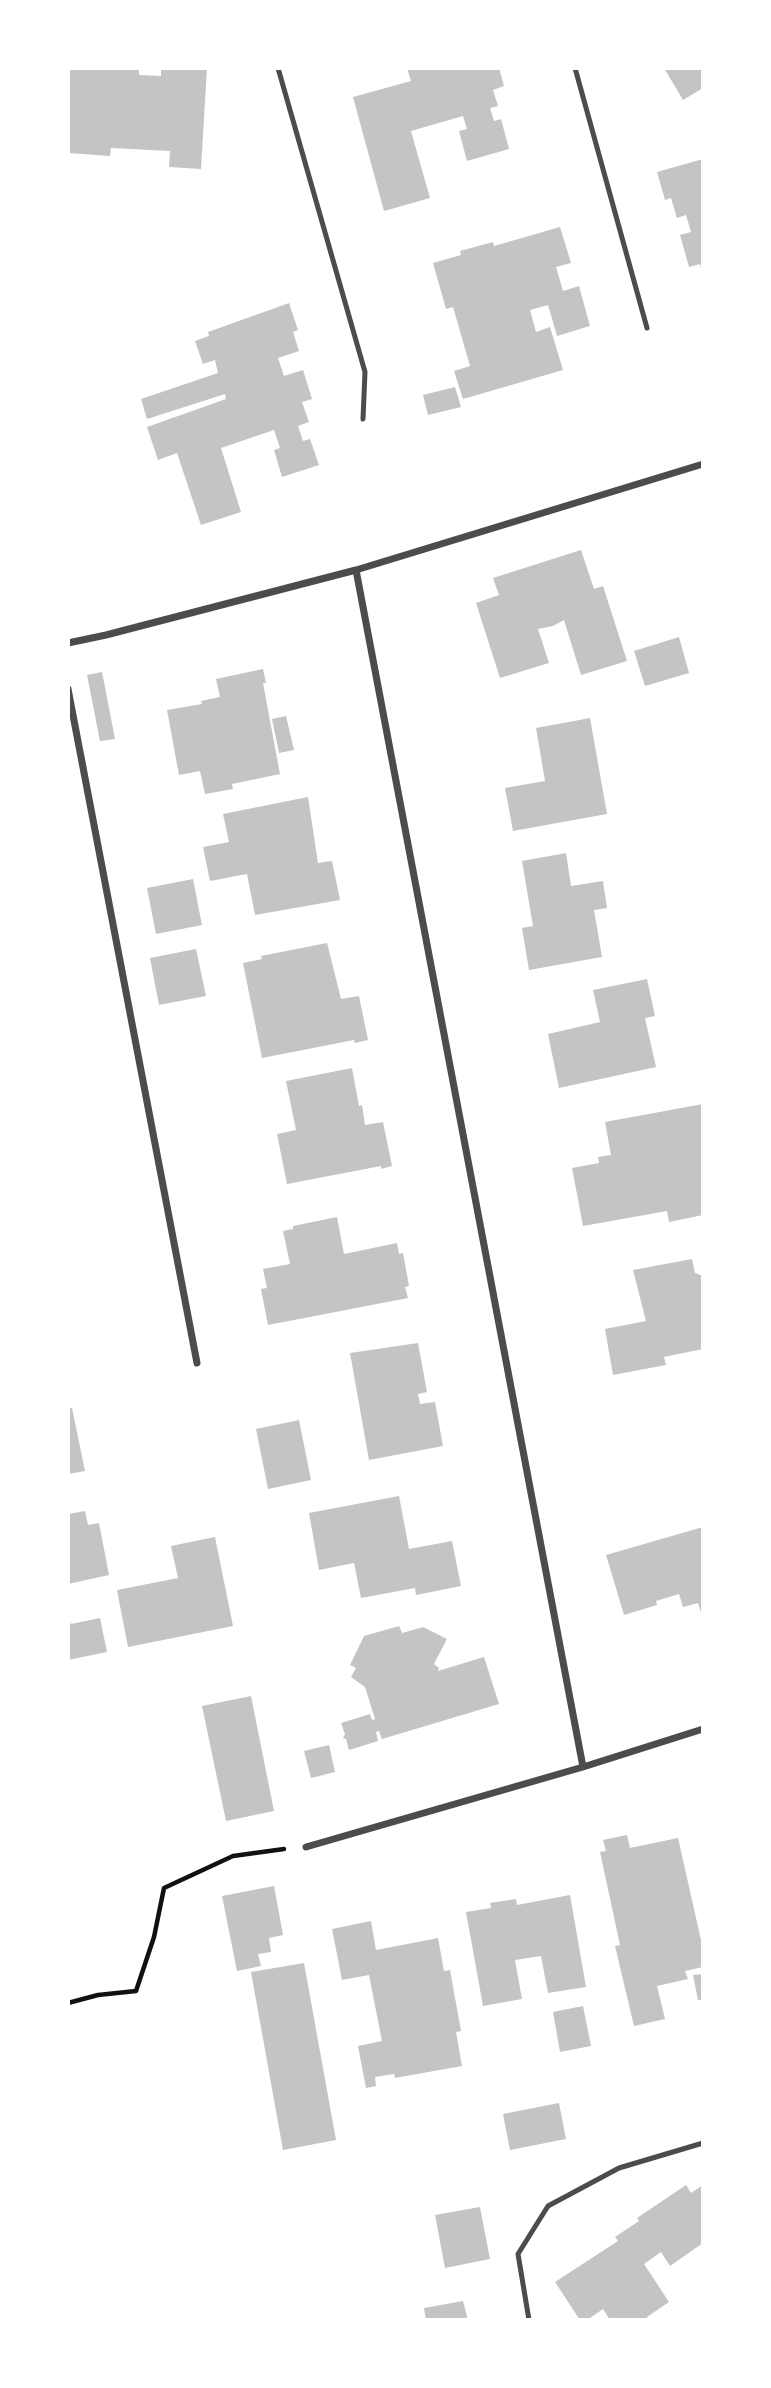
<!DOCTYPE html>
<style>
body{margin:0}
#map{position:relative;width:771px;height:2388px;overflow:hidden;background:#fff;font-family:"Exo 2",sans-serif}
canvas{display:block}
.frame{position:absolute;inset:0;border:70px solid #fff;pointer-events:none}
</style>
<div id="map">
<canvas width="771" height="2388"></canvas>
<div class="frame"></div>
</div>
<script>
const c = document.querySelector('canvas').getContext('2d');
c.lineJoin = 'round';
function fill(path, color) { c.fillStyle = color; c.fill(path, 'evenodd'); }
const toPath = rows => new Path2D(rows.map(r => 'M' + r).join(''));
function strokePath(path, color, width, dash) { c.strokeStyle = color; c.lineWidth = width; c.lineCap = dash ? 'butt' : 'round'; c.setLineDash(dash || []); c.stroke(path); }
fill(toPath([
 [68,68,139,68,139,75,161,76,161,68,207,68,201,169,169,167,170,151,111,148,110,156,68,153],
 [407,68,499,68,504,86,493,90,498,106,490,108,494,121,501,119,509,149,467,161,459,131,467,129,463,116,411,131,430,198,384,211,353,97,411,81],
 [664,68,703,68,703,88,683,100],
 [703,159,703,273,702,273,700,264,689,267,680,235,691,232,686,215,677,218,671,198,665,200,657,172],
 [560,227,571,263,556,267,563,291,579,286,590,326,557,336,548,305,530,310,536,332,550,327,563,370,463,399,454,371,470,366,453,307,446,309,433,263,461,255,460,251,493,242,494,246],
 [289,303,298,330,293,332,299,351,278,358,284,376,303,370,312,399,302,402,309,422,298,426,303,441,310,439,319,465,282,477,274,450,280,448,274,430,221,448,241,512,201,525,177,453,158,460,147,427,226,399,225,394,147,419,141,399,218,373,215,360,203,364,195,341,209,336,208,332],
 [455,387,461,407,428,415,423,395],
 [581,550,594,589,603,586,627,661,581,675,564,620,553,626,538,629,549,663,500,678,476,603,499,595,493,578],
 [679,637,689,673,645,686,634,651],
 [263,669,266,683,263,683,280,774,232,784,233,789,205,794,200,771,179,775,167,710,202,704,201,701,220,697,216,679],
 [102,672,115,739,100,741,87,675],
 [286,716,294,750,279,753,272,719],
 [590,718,607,814,513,831,505,788,545,781,536,728],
 [308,797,318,863,332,861,340,900,255,915,247,874,210,881,203,847,229,842,223,814],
 [566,853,571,886,603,881,607,908,594,910,602,957,529,970,522,928,533,926,522,861],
 [193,879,202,925,156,934,147,888],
 [327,943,341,999,359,996,368,1040,355,1043,354,1040,262,1058,243,963,262,959,261,956],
 [196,949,206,996,159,1005,150,958],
 [647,979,655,1016,645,1018,656,1067,559,1088,548,1034,600,1022,593,990],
 [352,1068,359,1106,362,1105,365,1125,383,1122,392,1166,381,1169,381,1166,287,1184,277,1134,296,1130,286,1081],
 [703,1104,703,1215,669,1222,667,1211,583,1226,572,1168,599,1163,598,1157,611,1155,605,1122],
 [337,1217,344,1254,397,1243,399,1254,403,1253,409,1286,405,1287,408,1298,268,1325,261,1289,267,1288,263,1269,290,1264,283,1231,293,1229,293,1226],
 [692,1259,695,1273,703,1276,703,1349,664,1357,666,1365,613,1375,605,1329,646,1321,633,1270],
 [418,1343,427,1392,418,1394,420,1404,435,1402,443,1446,369,1460,350,1353],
 [72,1408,85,1471,68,1474,68,1409],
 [299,1420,311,1480,268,1489,256,1429],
 [399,1496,409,1549,452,1541,461,1586,416,1595,415,1588,361,1598,354,1563,319,1570,309,1513],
 [85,1511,88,1525,99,1523,109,1575,68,1584,68,1514],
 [703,1527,703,1619,698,1603,683,1607,679,1594,656,1601,657,1605,624,1615,606,1555],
 [215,1537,233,1626,128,1647,117,1590,178,1578,171,1546],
 [68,1616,71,1624,100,1618,107,1652,68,1660],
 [399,1626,402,1633,423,1627,447,1639,434,1664,439,1668,438,1671,484,1657,499,1704,382,1739,379,1731,376,1732,378,1741,349,1750,346,1739,343,1738,345,1734,341,1723,370,1714,372,1720,375,1719,365,1687,351,1677,356,1668,350,1665,364,1636],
 [251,1696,274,1811,226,1821,202,1706],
 [329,1745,335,1772,311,1778,304,1751],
 [627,1835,630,1848,678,1838,703,1949,703,1967,685,1971,688,1979,657,1986,665,2019,634,2026,615,1946,620,1945,600,1852,606,1851,603,1840],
 [274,1886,283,1935,269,1938,271,1952,258,1954,261,1966,237,1971,222,1896],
 [570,1895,586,1987,548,1993,541,1956,515,1960,522,1999,483,2006,466,1912,491,1908,490,1903,516,1899,517,1905],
 [371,1921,376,1950,438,1938,444,1971,450,1970,461,2031,456,2032,462,2066,395,2078,394,2074,375,2077,376,2086,366,2088,358,2046,382,2041,369,1975,342,1980,332,1929],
 [304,1963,336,2140,283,2150,251,1972],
 [703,1974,703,2000,698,2000,693,1975],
 [583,2006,591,2046,560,2052,553,2012],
 [559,2103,566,2139,510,2150,503,2114],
 [686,2185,691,2193,703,2185,703,2243,670,2266,661,2252,644,2264,669,2302,647,2317,648,2320,610,2320,603,2309,587,2320,580,2320,555,2282,618,2241,615,2237,639,2221,637,2218],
 [480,2207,490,2259,445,2268,435,2215],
 [463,2301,468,2320,426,2320,424,2308]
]), '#c4c4c4');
strokePath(toPath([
 [68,2003,98,1995,136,1991,154,1937,164,1888,233,1856,284,1849]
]), '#111', 4.5);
strokePath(toPath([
 [278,68,365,372,363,419],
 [575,68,647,328],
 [529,2320,518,2254,548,2206,619,2168,703,2143]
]), '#4c4c4c', 5);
strokePath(toPath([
 [356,570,583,1767],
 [68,643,106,635,356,570,703,464],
 [68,689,197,1363],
 [306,1847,583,1767,703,1729]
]), '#4c4c4c', 7);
</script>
